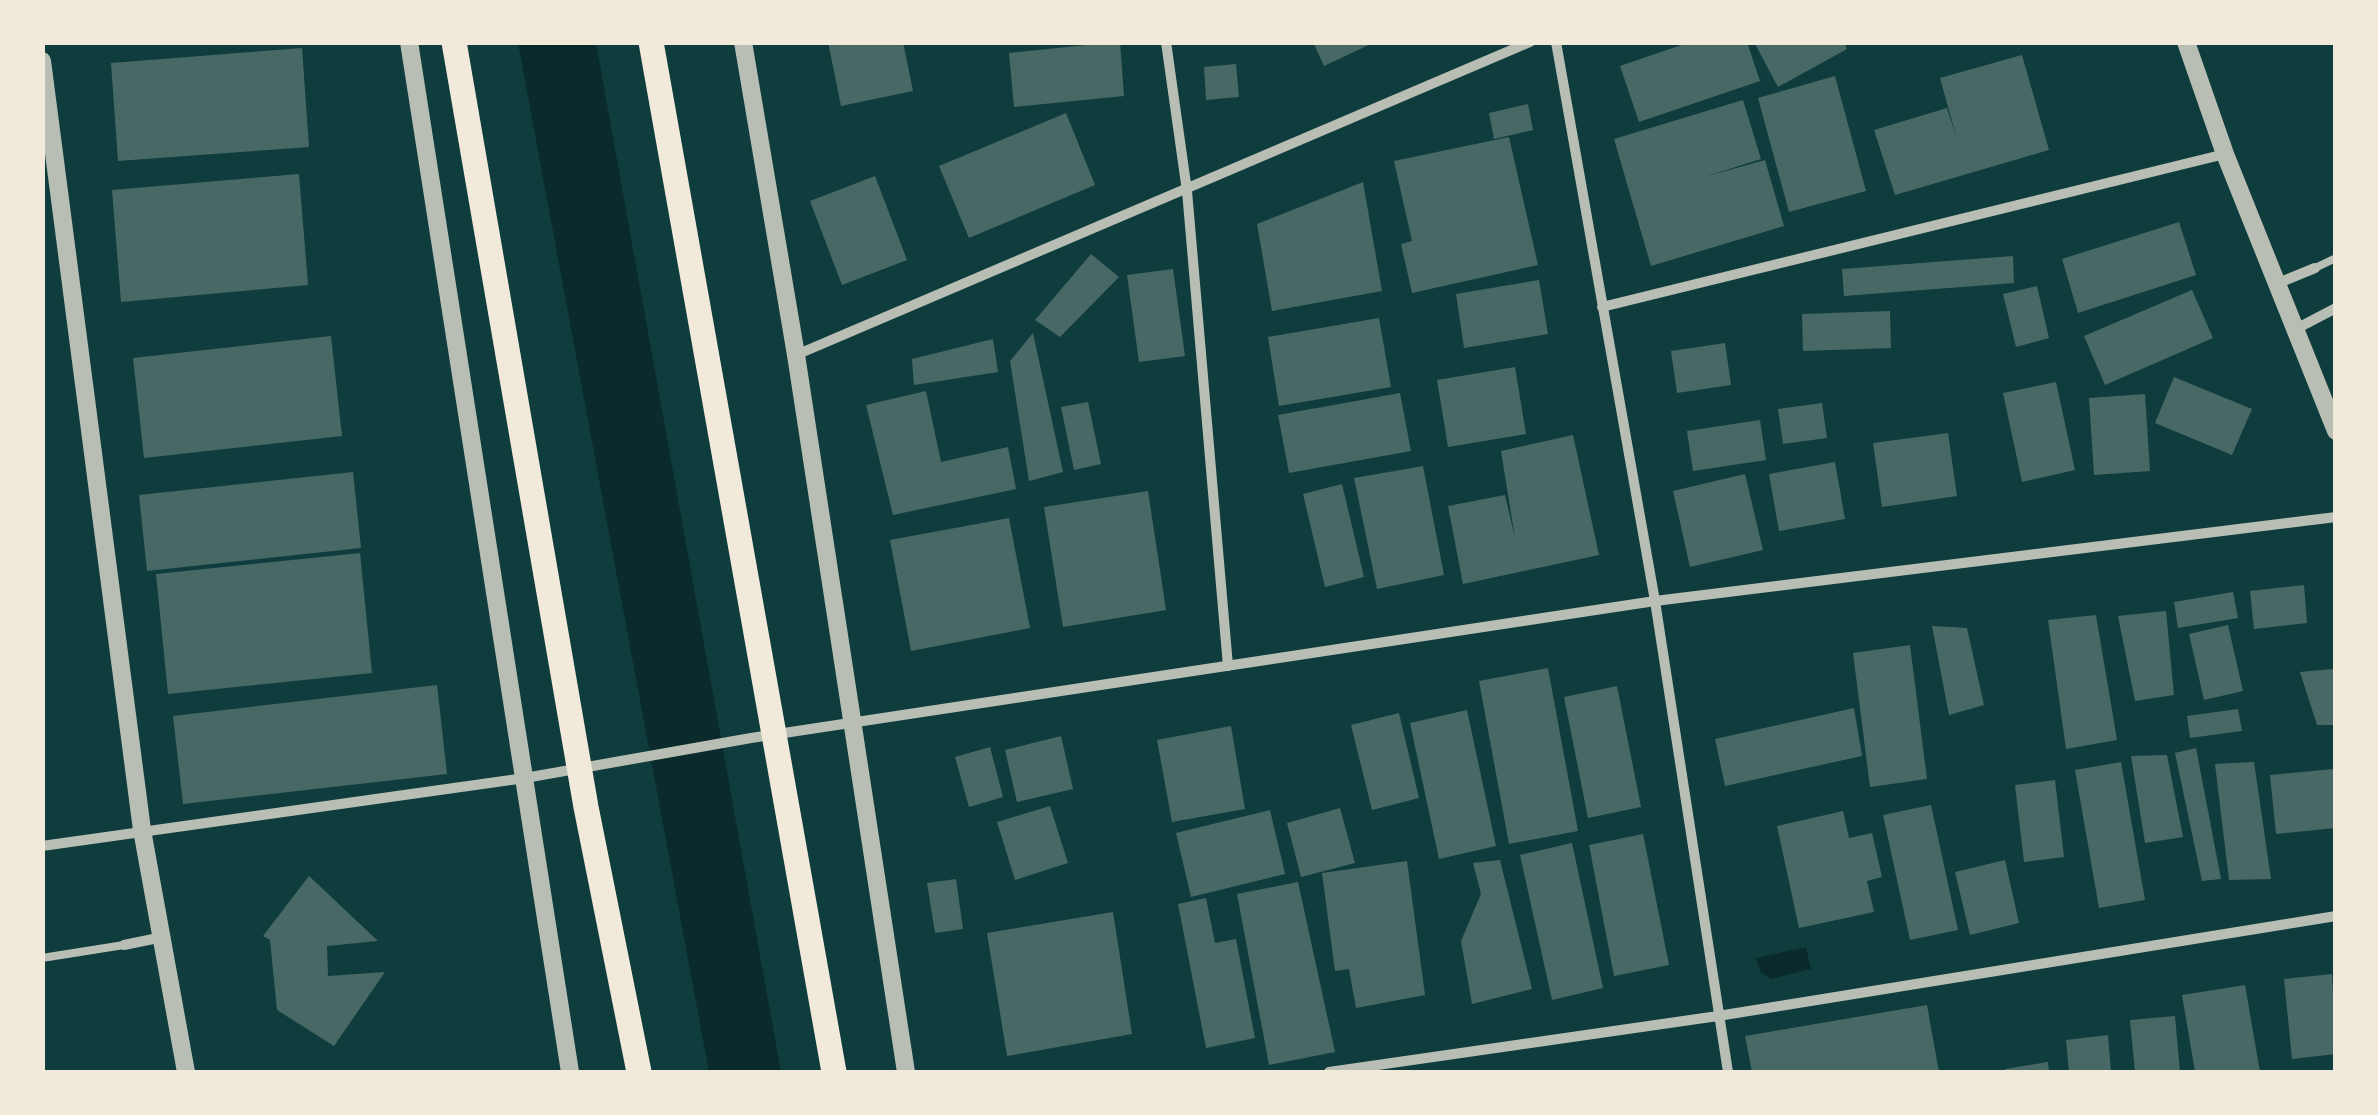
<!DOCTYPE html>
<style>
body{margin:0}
#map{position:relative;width:2378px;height:1115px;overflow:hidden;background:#0f3d3e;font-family:"Golos Text",sans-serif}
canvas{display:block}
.frame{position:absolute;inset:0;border:45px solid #f1e9da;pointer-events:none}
</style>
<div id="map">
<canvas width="2378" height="1115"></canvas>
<div class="frame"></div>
</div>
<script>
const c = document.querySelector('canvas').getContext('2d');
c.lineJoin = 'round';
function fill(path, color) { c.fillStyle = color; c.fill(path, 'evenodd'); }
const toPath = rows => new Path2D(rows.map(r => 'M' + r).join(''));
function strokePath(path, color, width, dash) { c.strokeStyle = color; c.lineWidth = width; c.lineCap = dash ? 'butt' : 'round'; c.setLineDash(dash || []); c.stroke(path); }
fill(toPath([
 [518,43,596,43,781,1072,709,1072],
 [1806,947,1811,969,1771,979,1761,973,1756,958]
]), '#0a2a2b');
fill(toPath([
 [828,42,903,42,913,91,841,106],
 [1115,42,1120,42,1124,96,1014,107,1009,53],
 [1313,42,1375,42,1324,66],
 [1690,42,1747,42,1760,81,1639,122,1620,66],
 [1754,42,1844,42,1847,49,1778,87],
 [302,48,309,147,118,161,111,63],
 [2022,55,2049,150,1895,195,1874,130,1947,108,1957,139,1940,78],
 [1236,64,1239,97,1206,100,1204,67],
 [1835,76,1866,191,1789,212,1758,98],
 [1743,100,1761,159,1704,177,1765,160,1784,226,1651,266,1614,139],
 [1528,104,1533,130,1494,139,1489,113],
 [1066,113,1095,185,969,238,939,166],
 [1509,137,1538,265,1412,293,1401,244,1412,241,1394,161],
 [299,174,308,285,121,302,112,190],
 [875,176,907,260,842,285,810,201],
 [1363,182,1382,291,1272,311,1257,224],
 [2179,222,2196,275,2078,313,2062,259],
 [1091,254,1119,277,1060,337,1035,320],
 [2013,256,2014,283,1844,296,1842,269],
 [1173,269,1185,356,1139,362,1127,275],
 [1539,280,1548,334,1464,348,1456,294],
 [2037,286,2049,338,2016,347,2003,294],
 [2192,290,2213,338,2105,385,2084,336],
 [1890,311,1891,348,1803,351,1802,314],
 [1379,318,1391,387,1279,406,1268,337],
 [1033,333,1063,472,1029,481,1010,361],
 [331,336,342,436,144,458,133,358],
 [993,339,998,372,914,385,912,359],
 [1725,343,1731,385,1677,393,1671,351],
 [1515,367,1526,434,1448,447,1437,380],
 [2174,377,2252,409,2232,455,2155,423],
 [2056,382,2075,470,2022,482,2003,393],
 [926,391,941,462,1008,447,1016,489,893,515,866,405],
 [1400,393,1411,451,1289,473,1278,415],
 [2145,394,2150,471,2094,475,2089,398],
 [1088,402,1101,464,1074,470,1061,407],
 [1822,403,1827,438,1783,444,1778,409],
 [1760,420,1766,460,1693,471,1687,431],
 [1948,433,1957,496,1882,507,1873,443],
 [1573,435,1599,555,1463,584,1448,506,1505,495,1515,538,1501,451],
 [1835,462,1845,519,1779,531,1769,474],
 [1423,466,1444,575,1377,589,1354,478],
 [353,472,361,548,147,571,139,495],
 [1745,474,1763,550,1690,567,1673,491],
 [1342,484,1364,577,1325,587,1303,494],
 [1148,491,1166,610,1063,627,1044,507],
 [1009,518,1030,628,911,651,890,540],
 [360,553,372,673,168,694,156,574],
 [2304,585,2307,623,2254,629,2250,591],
 [2233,592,2238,618,2178,628,2174,602],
 [2166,611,2174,695,2135,701,2118,616],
 [2096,615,2117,740,2066,749,2048,620],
 [2228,625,2243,691,2204,700,2189,634],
 [1932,626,1967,628,1984,705,1949,715],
 [1910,645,1927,779,1870,787,1853,653],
 [1548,668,1578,831,1509,844,1479,681],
 [2333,669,2336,725,2317,725,2300,672],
 [437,685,447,774,183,804,173,716],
 [1617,686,1641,807,1588,818,1564,697],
 [1854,708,1862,756,1725,786,1715,739],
 [2238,709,2242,731,2190,738,2187,716],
 [1467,710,1496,846,1439,859,1410,723],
 [1399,713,1419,798,1372,810,1351,725],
 [1231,726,1245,809,1172,822,1157,740],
 [1061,736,1073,789,1017,802,1005,750],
 [990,747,1003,797,969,807,955,757],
 [2196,748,2221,879,2202,881,2175,753],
 [2167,755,2183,837,2145,843,2131,756],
 [2121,762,2145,900,2099,908,2075,770],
 [2254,762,2271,879,2229,880,2215,764],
 [2333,769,2336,828,2276,834,2270,775],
 [2055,780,2064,857,2024,862,2015,785],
 [1931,805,1958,930,1910,940,1883,815],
 [1050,806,1068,863,1015,880,997,822],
 [1340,808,1355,863,1301,877,1287,823],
 [1270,810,1285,874,1191,897,1176,833],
 [1843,811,1849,838,1872,833,1882,877,1867,881,1874,912,1799,928,1777,826],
 [1643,834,1669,965,1614,976,1589,845],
 [1572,843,1603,988,1552,1000,1520,855],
 [1500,860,1532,989,1472,1004,1461,941,1481,894,1473,863],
 [2005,860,2019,923,1970,935,1955,872],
 [1407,861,1425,995,1356,1008,1349,969,1335,971,1322,873],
 [309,876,378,941,327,946,328,976,385,972,334,1046,277,1010,270,940,263,936],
 [956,879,963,929,935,933,927,883],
 [1298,882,1335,1052,1269,1065,1237,894],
 [1206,898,1215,943,1236,939,1255,1038,1206,1048,1178,904],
 [1113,912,1132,1034,1007,1056,987,933],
 [2332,974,2336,1054,2292,1059,2284,979],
 [2245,985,2260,1072,2195,1072,2182,995],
 [1927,1005,1939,1072,1752,1072,1745,1036],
 [2175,1016,2180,1072,2135,1072,2130,1020],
 [2108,1035,2111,1072,2069,1072,2066,1040],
 [2048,1062,2049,1072,2005,1072,2005,1069]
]), '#486865');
strokePath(toPath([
 [2315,268,2336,258],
 [42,958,124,945]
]), '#b8beb3', 8);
strokePath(toPath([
 [1166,42,1187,191,1228,666],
 [1556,42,1655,601,1728,1072],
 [2276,284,2315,268],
 [1602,307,2225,154],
 [2294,330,2336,308],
 [796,355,1530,42],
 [42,846,525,778,751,738,1655,601,2336,517],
 [124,945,158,938],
 [1329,1072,1718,1016,2336,916]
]), '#b8beb3', 10);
strokePath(toPath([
 [409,42,570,1072],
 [743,42,796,355,906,1072],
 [2186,42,2225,154,2336,431],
 [42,61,142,830,186,1072]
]), '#b8beb3', 18);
strokePath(toPath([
 [454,42,586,807,639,1072],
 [651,42,834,1072]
]), '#f1e9da', 25);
</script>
